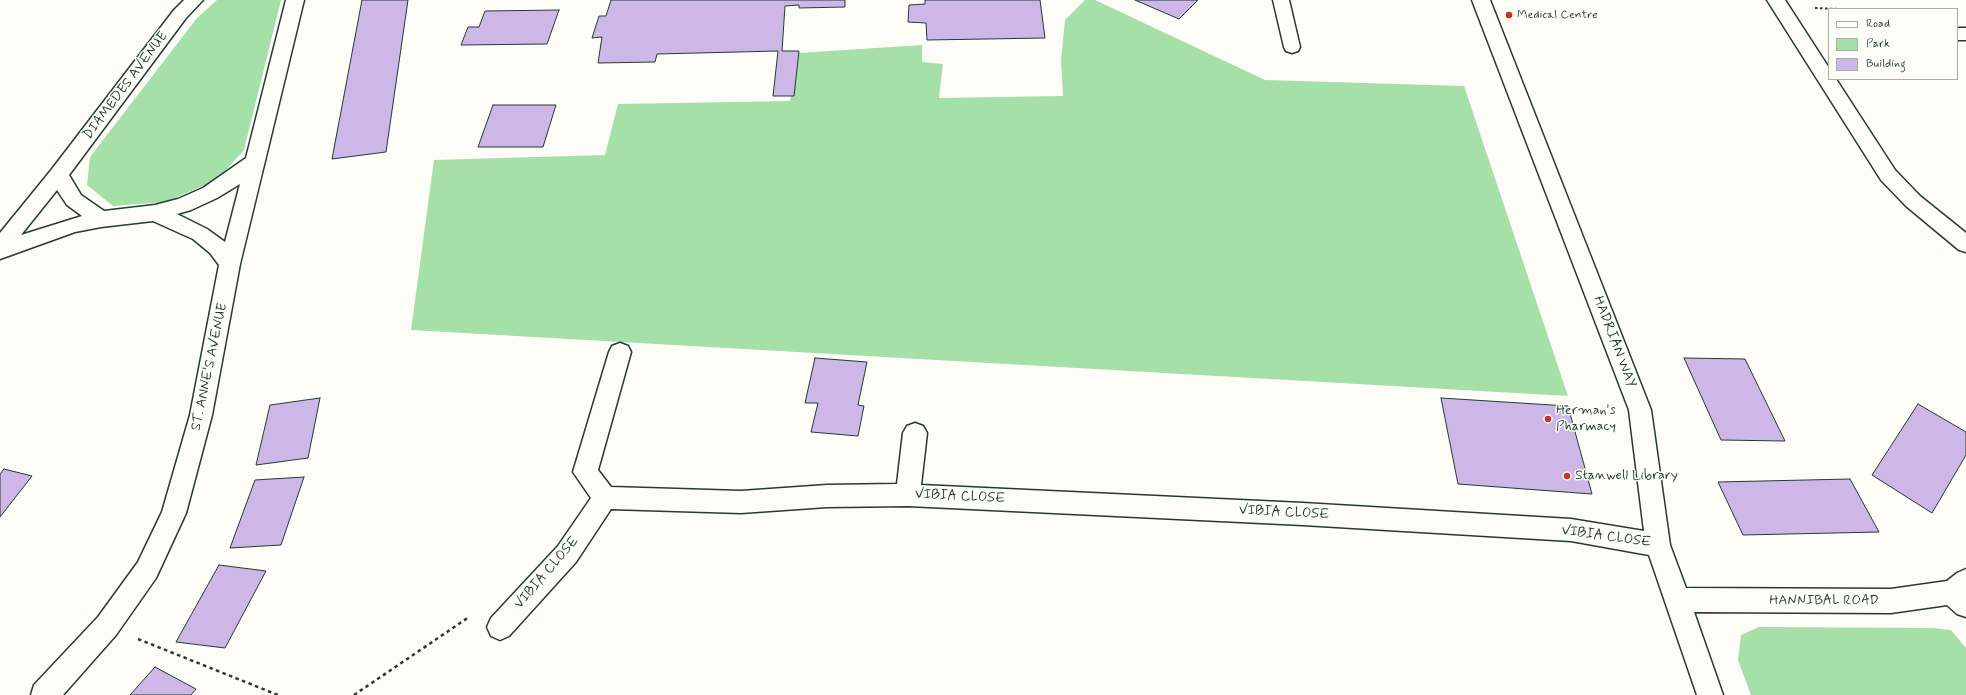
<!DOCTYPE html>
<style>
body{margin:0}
#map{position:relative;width:1966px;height:695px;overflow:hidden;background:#fdfcf7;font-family:Mynerve,sans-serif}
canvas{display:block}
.legend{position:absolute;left:1828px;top:8px;width:130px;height:72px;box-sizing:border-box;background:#fdfcf7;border:1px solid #a4b0a9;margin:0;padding:5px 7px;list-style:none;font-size:12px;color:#1f3d34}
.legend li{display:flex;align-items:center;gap:8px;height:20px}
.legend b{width:20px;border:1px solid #a4b0a9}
</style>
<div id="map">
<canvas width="1966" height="695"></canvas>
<ul class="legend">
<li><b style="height:5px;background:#fdfcf7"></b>Road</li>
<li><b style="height:11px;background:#a4e0a7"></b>Park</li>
<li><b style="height:11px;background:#ccb7e7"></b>Building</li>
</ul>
</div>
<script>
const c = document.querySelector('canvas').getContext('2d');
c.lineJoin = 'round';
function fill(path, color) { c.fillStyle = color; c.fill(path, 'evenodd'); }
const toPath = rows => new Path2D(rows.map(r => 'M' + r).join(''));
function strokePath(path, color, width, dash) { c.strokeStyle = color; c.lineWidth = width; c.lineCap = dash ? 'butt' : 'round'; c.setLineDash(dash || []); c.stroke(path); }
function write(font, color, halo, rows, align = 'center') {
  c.font = font + ' Mynerve,sans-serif'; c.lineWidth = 3; c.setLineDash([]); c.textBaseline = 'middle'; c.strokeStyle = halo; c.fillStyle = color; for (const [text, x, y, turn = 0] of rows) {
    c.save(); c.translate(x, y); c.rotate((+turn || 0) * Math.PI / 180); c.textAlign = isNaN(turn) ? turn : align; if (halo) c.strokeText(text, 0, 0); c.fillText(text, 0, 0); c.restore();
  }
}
fill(toPath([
 [217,0,281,0,244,150,217,180,165,202,113,206,87,185,90,157,197,18],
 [1085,0,1095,0,1265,80,1464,86,1568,396,411,330,434,160,605,155,618,104,790,101,799,53,922,45,922,62,943,64,939,98,1063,96,1061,60,1065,20],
 [1759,627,1931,628,1951,630,1966,648,1966,695,1751,695,1738,660,1741,635]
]), '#a4e0a7');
const building = toPath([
 [362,0,408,0,386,152,332,159,362,0],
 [611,0,845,0,845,7,799,8,799,5,785,6,782,51,799,51,794,96,773,96,778,51,657,54,655,62,598,63,602,37,592,38,599,16,606,16,611,0],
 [925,0,1040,0,1045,38,927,40,926,23,908,22,909,5,925,4,925,0],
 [1135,0,1198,0,1179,19,1135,0],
 [559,10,547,44,461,45,468,27,479,27,485,11,559,10],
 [493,105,556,105,543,147,478,147,493,105],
 [815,358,867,362,858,405,864,406,858,436,811,432,818,403,805,403,815,358],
 [1684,358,1745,359,1785,441,1721,440,1684,358],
 [320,398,308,458,256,465,270,405,320,398],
 [1441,398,1568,406,1592,494,1458,484,1441,398],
 [1918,404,1966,432,1966,455,1932,513,1872,475,1918,404],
 [4,469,32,476,0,517,0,474,4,469],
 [304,477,281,545,230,548,255,480,304,477],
 [1850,479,1879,532,1743,535,1718,482,1850,479],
 [219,565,266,571,225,648,176,642,219,565],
 [155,667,196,689,191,695,130,695,155,667]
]);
fill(building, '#ccb7e7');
strokePath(building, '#1f3d34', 1);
const service = toPath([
 [1273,0,1289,0,1300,47,1298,51,1292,53,1286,51,1284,47,1273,0]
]);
const minor = toPath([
 [184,0,203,0,186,18,69,175,81,195,104,211,155,205,178,199,203,188,246,158,286,0,304,0,240,264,212,415,186,513,156,578,116,635,63,695,31,695,34,685,98,617,138,562,162,512,190,415,219,265,210,253,193,239,153,221,101,227,75,232,0,259,0,233,52,169,174,10,184,0],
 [240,184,225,242,207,229,177,214,191,210,217,198,240,184],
 [57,190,67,205,82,216,21,235,57,190],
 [1472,0,1490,0,1651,410,1670,545,1686,588,1891,589,1947,581,1957,573,1966,569,1966,617,1957,614,1947,605,1891,613,1694,612,1723,695,1697,695,1649,555,1571,541,1303,525,908,506,827,507,741,513,611,509,576,562,509,636,500,640,491,636,487,627,491,618,558,546,591,498,573,472,609,352,612,346,620,343,628,346,631,352,598,470,611,487,741,491,827,485,897,484,903,433,907,426,915,423,923,426,927,433,921,485,1303,503,1571,519,1644,531,1629,410,1472,0],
 [1767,0,1785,0,1829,68,1829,79,1836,79,1895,170,1920,196,1966,233,1966,252,1959,250,1906,206,1881,180,1767,0],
 [1957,28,1966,28,1966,40,1957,40,1957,28]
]);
strokePath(service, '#1f3d34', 3);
strokePath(minor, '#1f3d34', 3);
strokePath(toPath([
 [1815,8,1838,9]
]), '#1f3d34', 2, [2.5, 2.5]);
strokePath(toPath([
 [138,639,278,695],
 [354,695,469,617]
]), '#1f3d34', 2.5, [3.5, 3.5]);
fill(service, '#fdfcf7');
fill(minor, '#fdfcf7');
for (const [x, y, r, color] of [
 [1509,15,4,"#c8321e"],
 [1548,419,4,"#c8321e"],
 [1567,476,4,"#c8321e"]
]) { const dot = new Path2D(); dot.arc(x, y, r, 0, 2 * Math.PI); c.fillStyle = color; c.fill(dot); strokePath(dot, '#fdfcf7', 1.5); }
write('12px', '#1f3d34', '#fdfcf7', [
 ["Medical Centre",1517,15]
], 'left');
write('14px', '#1f3d34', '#fdfcf7', [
 ["DIAMEDES AVENUE",126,86,-53],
 ["HADRIAN WAY",1614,342,69],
 ["ST. ANNE'S AVENUE",210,367,-78],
 ["VIBIA CLOSE",960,497,3],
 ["VIBIA CLOSE",1284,513,3],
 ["VIBIA CLOSE",1606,537,8],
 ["VIBIA CLOSE",547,573,-49],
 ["HANNIBAL ROAD",1824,601]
]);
write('14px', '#1f3d34', '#fdfcf7', [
 ["Herman's",1556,411],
 ["Pharmacy",1556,427],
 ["Stanwell Library",1575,476]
], 'left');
</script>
